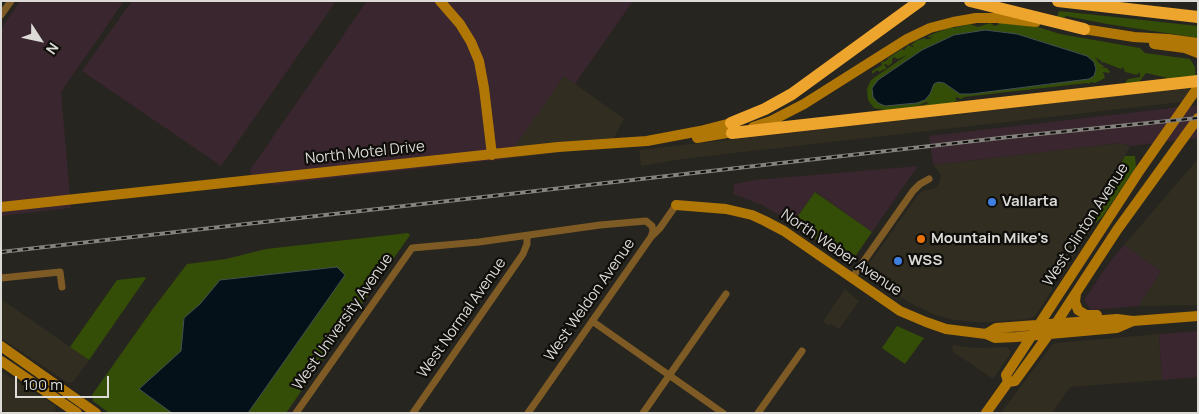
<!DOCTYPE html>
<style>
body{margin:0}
#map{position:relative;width:1199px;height:414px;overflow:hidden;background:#27251f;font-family:Manrope,sans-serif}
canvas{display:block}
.frame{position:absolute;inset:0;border:2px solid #dddbd7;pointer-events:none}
.north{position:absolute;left:15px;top:15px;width:50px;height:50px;-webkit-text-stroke:4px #0f0e0b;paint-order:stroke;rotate:125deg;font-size:14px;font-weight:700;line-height:20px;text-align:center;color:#dddbd7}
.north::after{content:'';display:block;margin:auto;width:18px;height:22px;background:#dddbd7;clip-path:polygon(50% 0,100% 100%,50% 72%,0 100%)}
.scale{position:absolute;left:15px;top:376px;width:94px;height:22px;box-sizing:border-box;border:2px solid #dddbd7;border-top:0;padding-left:6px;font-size:15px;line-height:18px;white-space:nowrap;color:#dddbd7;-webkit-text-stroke:4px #0f0e0b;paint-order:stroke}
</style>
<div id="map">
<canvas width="1199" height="414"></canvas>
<div class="frame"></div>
<div class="north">N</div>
<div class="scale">100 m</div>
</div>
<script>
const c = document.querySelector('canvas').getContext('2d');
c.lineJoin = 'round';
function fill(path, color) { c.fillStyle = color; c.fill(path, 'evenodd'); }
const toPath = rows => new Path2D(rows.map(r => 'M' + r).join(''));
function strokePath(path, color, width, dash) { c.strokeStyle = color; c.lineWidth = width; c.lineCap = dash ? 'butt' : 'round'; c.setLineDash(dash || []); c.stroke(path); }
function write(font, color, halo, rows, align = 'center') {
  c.font = font + ' Manrope,sans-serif'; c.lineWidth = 4.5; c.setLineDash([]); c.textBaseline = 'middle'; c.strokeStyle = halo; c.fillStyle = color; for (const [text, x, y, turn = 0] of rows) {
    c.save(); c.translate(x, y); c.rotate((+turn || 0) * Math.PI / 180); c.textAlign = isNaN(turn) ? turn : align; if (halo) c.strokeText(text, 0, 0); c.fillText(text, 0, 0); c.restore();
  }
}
fill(toPath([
 [564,76,624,119,609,147,506,159],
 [1198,86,1198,100,682,159,641,166,639,150,1038,105],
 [1120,143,1130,146,1096,211,1096,223,1063,273,1059,274,1052,287,1052,290,1035,316,1028,319,993,322,973,322,954,320,933,314,910,303,867,274,866,268,918,195,923,191,936,188,939,184,941,175,933,165],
 [1198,159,1198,305,1138,306,1161,271,1124,245],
 [845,289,859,301,839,329,831,324,829,326,823,321],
 [1,299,89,360,73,382,68,383,1,338],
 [1159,334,1162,380,1070,387,1052,413,1001,413,1052,345,1056,343],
 [952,345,977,348,1006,347,1010,350,1011,353,993,379,952,351,953,350],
 [1,371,54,405,56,408,54,413,7,413,1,409]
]), '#312d21');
fill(toPath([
 [20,1,124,1,61,92,71,208,1,216,1,29],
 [132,1,336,1,221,166,82,71],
 [367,1,633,1,575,84,564,76,506,159,272,185,270,184,258,184,251,177,250,170],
 [1198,105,1198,138,1130,146,1120,143,933,165,929,136],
 [918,166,872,232,816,192,793,223,762,205,733,194,734,184,755,180],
 [1124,245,1161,271,1138,306,1091,310,1084,300,1109,263],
 [1198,331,1198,377,1162,380,1159,334]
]), '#39262e');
fill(toPath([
 [1059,11,1198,26,1198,38,1107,24,1066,16,1064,18,1057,17],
 [998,22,1032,25,1060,34,1140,48,1145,53,1190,59,1195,67,1196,78,1156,80,1168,78,1146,73,1139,82,1124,84,1128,79,1140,77,1140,73,1138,73,1137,75,1125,72,1123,67,1121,69,1103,62,1102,63,1101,61,1095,57,1099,63,1105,67,1101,68,1107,68,1110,72,1109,73,1103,72,1105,78,1095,83,1091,82,1089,84,1087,83,964,97,961,99,956,97,956,100,959,100,955,101,956,103,920,106,929,103,926,102,918,106,890,111,874,108,868,100,867,89,871,80,907,55,898,59,893,57,892,63,888,66,886,64,884,65,887,68,879,72,878,70,876,71,872,74,872,71,882,65,881,62,886,61,887,59,888,60,888,58,902,49,904,50,908,45,912,47,914,46,910,45,914,43,915,41,925,38,925,39,930,39,933,36,929,38,928,36,953,26,953,28,970,24,978,27,990,23,995,26,999,24],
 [985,30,1089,79,971,94,960,94,944,83,938,81,934,84],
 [1125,156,1135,156,1136,167,1103,216,1096,223,1096,211],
 [815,192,872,232,850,264,793,223],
 [408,233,410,235,286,413,109,413,93,401,92,395,152,310,187,264,226,259,266,249],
 [144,277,146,278,89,360,70,347,117,280],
 [897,326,924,338,905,364,882,348]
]), '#344d07');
const water = toPath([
 [985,30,1017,34,1087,56,1094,62,1096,69,1094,76,1089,79,971,94,960,94,944,83,938,82,934,84,930,94,925,100,917,103,885,106,878,103,873,97,872,88,878,80,922,50,954,35,985,30],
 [337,267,345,275,248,413,172,413,139,389,181,351,184,318,200,304,220,280,337,267]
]);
fill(water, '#041119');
strokePath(water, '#454e52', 1);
strokePath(toPath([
 [1,15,11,1],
 [1,278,60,272,62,287],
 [852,278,913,191,920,184,929,179],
 [592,321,723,413],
 [296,413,412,248,479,242,600,225,646,221,652,226,653,231,651,237],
 [413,413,523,254,527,244,527,236],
 [528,413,651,237,660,228,676,205],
 [643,413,726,294],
 [758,413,802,351]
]), '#7e5a24', 7);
strokePath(toPath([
 [440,1,460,24,471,42,479,61,484,88,492,155],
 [1077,28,1134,37,1168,39,1198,43],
 [1154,44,1185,48,1198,53],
 [753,127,771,121,804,104,907,39,930,28,953,22,976,18,997,18,1036,22],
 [697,138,739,131],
 [676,205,726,209,752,215,765,221,784,231,900,311,926,322,946,329,986,334,995,338,1016,337,1117,328,1133,321],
 [1,207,558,147,647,141,700,131,731,123],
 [1076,293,1075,302,1078,310,1086,315,1097,315],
 [986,334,996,328,1117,319,1133,321,1198,316],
 [1,346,96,413],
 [1,361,77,413],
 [1008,382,1006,375,1138,173,1198,87],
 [986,413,1008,382,1015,381,1049,334,1117,230,1198,118]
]), '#b07606', 10);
strokePath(toPath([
 [970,1,1084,29],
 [1058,1,1198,17],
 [731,123,765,109,792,94,920,1],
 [732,133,1198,81]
]), '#eda52e', 12);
const rail = toPath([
 [1,252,1009,137,1198,118]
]);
strokePath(rail, '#85837e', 4);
strokePath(rail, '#0f0e0b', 2, [5.5]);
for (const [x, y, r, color] of [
 [992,202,5,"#3f7fe0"],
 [921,239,5,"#e8710a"],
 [898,261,5,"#3f7fe0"]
]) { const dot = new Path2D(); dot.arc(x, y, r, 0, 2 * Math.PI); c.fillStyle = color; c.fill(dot); strokePath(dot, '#0f0e0b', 2); }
write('15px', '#dddbd7', '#0f0e0b', [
 ["North Motel Drive",365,153,-6],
 ["West Clinton Avenue",1086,225,-57],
 ["North Weber Avenue",841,253,34],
 ["West Weldon Avenue",590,300,-55],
 ["West Normal Avenue",462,318,-55],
 ["West University Avenue",343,322,-55]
]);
write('bold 15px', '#dddbd7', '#0f0e0b', [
 ["Vallarta",1002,202],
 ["Mountain Mike's",931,239],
 ["WSS",908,261]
], 'left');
</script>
